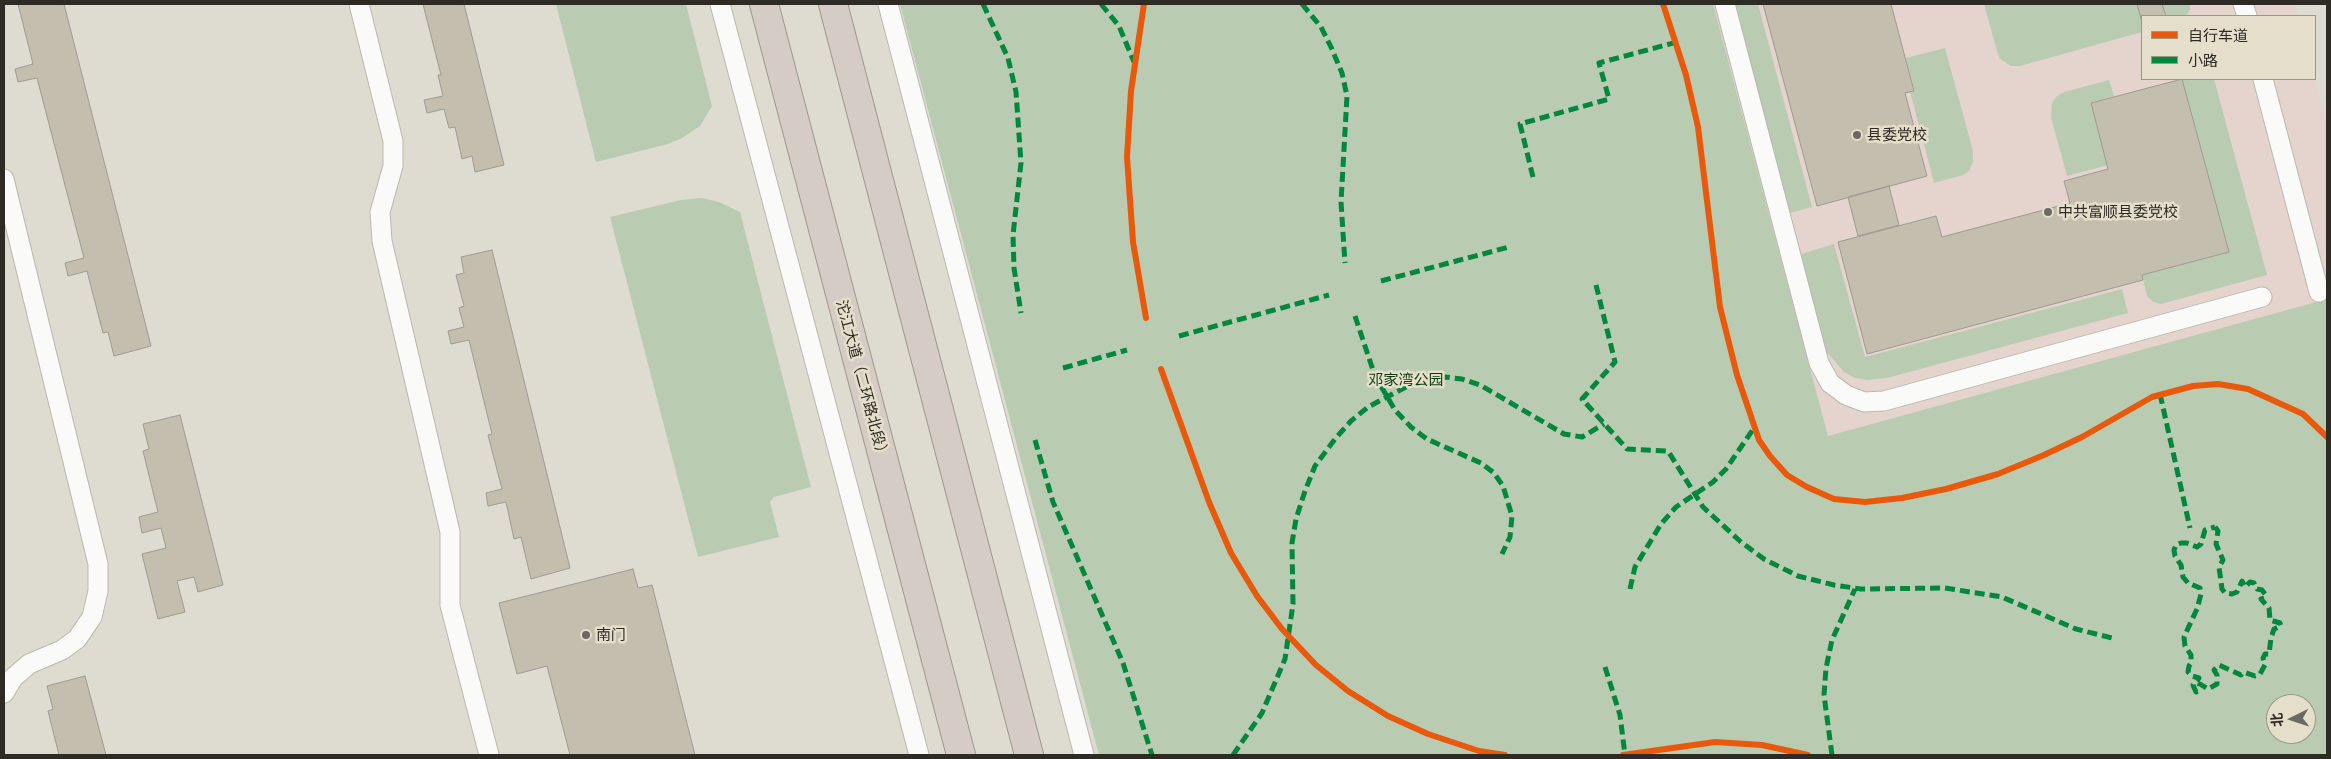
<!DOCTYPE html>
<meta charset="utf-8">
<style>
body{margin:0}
#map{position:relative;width:2331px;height:759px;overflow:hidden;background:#dedbd1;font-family:"Public Sans","Noto Sans SC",sans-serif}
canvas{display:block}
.frame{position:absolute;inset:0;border:5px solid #2d2b24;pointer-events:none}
.legend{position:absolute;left:2141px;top:15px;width:175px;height:65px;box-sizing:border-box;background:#e4decb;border:1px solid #9b9688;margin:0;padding:6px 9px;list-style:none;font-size:15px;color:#2d2b24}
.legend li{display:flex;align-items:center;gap:10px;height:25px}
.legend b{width:25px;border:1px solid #9b9688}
.north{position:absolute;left:2266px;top:694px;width:50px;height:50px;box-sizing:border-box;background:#e4decb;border:1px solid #9b9688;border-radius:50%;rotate:266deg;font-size:14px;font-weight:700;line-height:20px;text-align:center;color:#2d2b24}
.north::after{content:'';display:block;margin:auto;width:18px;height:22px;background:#6b6961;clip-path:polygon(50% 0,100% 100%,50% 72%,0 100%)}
</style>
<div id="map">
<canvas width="2331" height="759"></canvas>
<div class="frame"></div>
<ul class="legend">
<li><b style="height:6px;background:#e8590c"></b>自行车道</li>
<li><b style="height:6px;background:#00873e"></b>小路</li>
</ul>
<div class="north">北</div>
</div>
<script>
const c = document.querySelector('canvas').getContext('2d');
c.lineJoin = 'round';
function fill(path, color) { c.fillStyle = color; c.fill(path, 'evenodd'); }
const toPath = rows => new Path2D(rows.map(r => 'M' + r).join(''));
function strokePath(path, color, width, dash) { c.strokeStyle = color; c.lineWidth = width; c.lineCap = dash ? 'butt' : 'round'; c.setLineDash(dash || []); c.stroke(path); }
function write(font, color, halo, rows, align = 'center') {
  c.font = font + ' "Public Sans","Noto Sans SC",sans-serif'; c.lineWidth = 5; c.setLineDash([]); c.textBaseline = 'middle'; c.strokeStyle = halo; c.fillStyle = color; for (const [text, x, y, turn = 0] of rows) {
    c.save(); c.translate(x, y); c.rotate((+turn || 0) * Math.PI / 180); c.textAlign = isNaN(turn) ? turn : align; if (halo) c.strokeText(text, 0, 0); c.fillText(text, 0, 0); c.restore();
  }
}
fill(toPath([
 [1713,4,2295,4,2298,16,2142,16,2142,79,2315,79,2327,125,2327,299,1828,436]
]), '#e4d4cd');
fill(toPath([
 [556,4,686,4,712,106,700,126,682,138,668,144,596,162],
 [900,4,1713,4,1828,436,2327,299,2327,755,1099,755],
 [2276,704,2306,704,2306,734,2276,734],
 [1735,4,1758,4,1812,207,1790,213],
 [1984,4,2190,4,2190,10,2186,16,2142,16,2142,32,2020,66,2011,66,2000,59,1997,51],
 [1945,48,1973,151,1973,162,1969,171,1963,175,1934,183,1910,91,1914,90,1906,58],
 [2182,79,2214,79,2267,275,2161,304,2153,302,2147,296,2142,275,2229,252],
 [2109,80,2114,96,2091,103,2108,165,2067,176,2051,117,2052,103,2057,96,2064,92],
 [701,198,719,202,740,212,811,487,774,497,770,502,779,537,698,557,610,217,681,200],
 [1834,244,1865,357,2122,289,2128,313,1887,378,1867,380,1855,378,1844,372,1826,351,1801,254]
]), '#b9ccb2');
const building = toPath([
 [18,4,64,4,151,346,114,356,108,332,103,333,87,271,68,276,65,263,84,258,37,78,18,82,15,69,33,64,18,4],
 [423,4,464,4,504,165,475,172,472,156,462,159,455,127,449,128,444,109,427,113,424,100,443,96,438,75,441,75,423,4],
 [1763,4,1891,4,1914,91,1905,93,1927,176,1817,206,1763,4],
 [2137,4,2162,4,2166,16,2142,16,2142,22,2137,4],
 [2182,79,2229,252,2142,275,2143,280,1867,354,1838,242,1936,216,1942,237,2070,203,2064,181,2108,169,2091,103,2182,79],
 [1889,186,1899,225,1858,236,1848,197,1889,186],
 [492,250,570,568,531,579,521,537,514,539,506,502,488,506,486,493,502,489,488,435,492,434,469,340,451,344,448,331,464,327,459,308,464,306,456,275,464,273,461,257,492,250],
 [180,415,223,585,198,592,194,577,177,581,185,612,158,619,142,554,166,548,161,528,142,533,139,517,158,512,143,451,149,449,143,424,180,415],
 [633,569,638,588,652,585,695,755,570,755,547,666,517,674,499,603,633,569],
 [85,676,106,755,59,755,48,711,53,709,47,686,85,676]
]);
fill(building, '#c3bead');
strokePath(building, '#9e9b93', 1);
const lane = toPath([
 [359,4,393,141,393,166,380,212,382,241,450,532,450,605,489,755],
 [720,4,919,755],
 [888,4,1084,755],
 [1725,4,1819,363,1830,383,1846,395,1864,402,1884,401,2262,297],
 [2243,4,2247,16],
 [2263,79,2319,292],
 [4,179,98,564,98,591,92,617,77,639,62,650,29,664,13,678,4,693]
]);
const highway = toPath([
 [764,4,961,755],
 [833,4,1029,755]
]);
strokePath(lane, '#bab8af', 21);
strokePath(highway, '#9f978b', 30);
strokePath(lane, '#fafaf8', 19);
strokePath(highway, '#d5cdc5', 28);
strokePath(toPath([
 [983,4,1008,58,1016,92,1021,163,1013,235,1014,268,1021,313],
 [1101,4,1119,26,1134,62],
 [1302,4,1321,27,1331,47,1342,73,1347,96,1341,202,1345,263],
 [1533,177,1520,124,1609,99,1599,63,1677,42],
 [1381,281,1509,247],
 [1596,285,1615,362,1582,399,1627,449,1668,451,1703,507,1741,542,1764,559,1798,576,1834,585,1861,589,1945,588,2002,597,2076,629,2116,639],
 [1355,316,1375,376,1395,410,1411,427,1427,439,1481,463,1494,473,1503,486,1512,516,1510,537,1502,554],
 [1179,336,1329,295],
 [1063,368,1127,350],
 [2160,394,2190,528],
 [1035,440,1053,502,1123,663,1152,755],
 [2215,527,2218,531,2216,544,2223,560,2219,567,2222,589,2225,593,2232,594,2237,592,2242,581,2245,587,2250,582,2254,583,2257,589,2262,590,2265,594,2265,598,2261,599,2269,608,2270,620,2280,623,2281,626,2274,629,2271,638,2269,654,2265,654,2263,658,2265,665,2260,674,2255,676,2244,672,2241,675,2219,665,2214,670,2217,675,2217,684,2208,689,2200,684,2198,691,2196,692,2193,685,2199,678,2192,676,2188,672,2189,666,2191,663,2191,655,2185,646,2184,637,2197,609,2201,594,2200,588,2188,583,2183,577,2181,565,2175,556,2174,550,2176,545,2181,543,2187,543,2197,547,2201,544,2205,530,2215,527],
 [1630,589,1635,567,1661,524,1676,507,1713,482,1726,469,1754,428],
 [1605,667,1620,715,1625,755],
 [1233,755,1262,713,1285,659,1293,604,1292,543,1296,519,1305,491,1315,466,1335,439,1351,421,1368,407,1404,388,1417,382,1445,377,1462,379,1480,385,1564,434,1582,437,1604,424],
 [1832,755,1824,695,1826,668,1832,640,1855,589]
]), '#00873e', 5, [10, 5]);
strokePath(toPath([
 [1144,4,1131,91,1127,157,1133,242,1146,318],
 [1663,4,1686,75,1698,127,1720,307,1737,375,1759,440,1770,456,1787,475,1807,487,1834,499,1865,502,1902,498,1946,489,1998,474,2044,455,2082,437,2152,397,2193,386,2218,384,2248,389,2303,414,2327,437],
 [1161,369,1209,502,1231,553,1257,596,1282,629,1316,665,1348,691,1388,716,1428,734,1479,751,1505,755],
 [1623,755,1715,742,1762,745,1808,755]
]), '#e8590c', 6);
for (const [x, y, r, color] of [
 [1857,135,5,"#6b6961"],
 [2048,212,5,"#6b6961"],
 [586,635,5,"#6b6961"]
]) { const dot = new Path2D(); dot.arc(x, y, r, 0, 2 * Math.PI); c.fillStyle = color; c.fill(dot); strokePath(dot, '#e4decb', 2); }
write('15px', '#2d2b24', '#e4decb', [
 ["县委党校",1867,135],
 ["中共富顺县委党校",2058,212],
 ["南门",596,635]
], 'left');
write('15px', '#2d2b24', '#e4decb', [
 ["沱江大道（二环路北段）",862,380,75]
]);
write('15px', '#083c0a', '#e4decb', [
 ["邓家湾公园",1406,380]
]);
</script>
